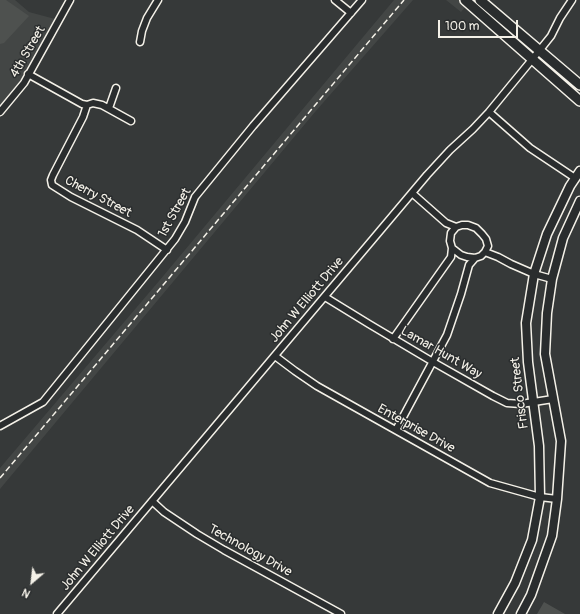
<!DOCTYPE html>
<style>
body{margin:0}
#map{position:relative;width:580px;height:614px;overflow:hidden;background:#363939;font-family:Pangolin,sans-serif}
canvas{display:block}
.north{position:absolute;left:12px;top:562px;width:40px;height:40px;-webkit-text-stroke:3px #2a2d2e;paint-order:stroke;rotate:208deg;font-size:11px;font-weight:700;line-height:16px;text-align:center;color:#f4f1e8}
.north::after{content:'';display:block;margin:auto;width:14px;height:18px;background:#f4f1e8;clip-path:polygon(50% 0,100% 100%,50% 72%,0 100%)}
.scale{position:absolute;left:438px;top:20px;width:80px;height:18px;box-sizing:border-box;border:2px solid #f4f1e8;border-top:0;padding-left:5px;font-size:12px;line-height:14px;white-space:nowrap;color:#f4f1e8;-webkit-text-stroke:3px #2a2d2e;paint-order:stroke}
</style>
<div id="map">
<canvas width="580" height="614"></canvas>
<div class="north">N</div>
<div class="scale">100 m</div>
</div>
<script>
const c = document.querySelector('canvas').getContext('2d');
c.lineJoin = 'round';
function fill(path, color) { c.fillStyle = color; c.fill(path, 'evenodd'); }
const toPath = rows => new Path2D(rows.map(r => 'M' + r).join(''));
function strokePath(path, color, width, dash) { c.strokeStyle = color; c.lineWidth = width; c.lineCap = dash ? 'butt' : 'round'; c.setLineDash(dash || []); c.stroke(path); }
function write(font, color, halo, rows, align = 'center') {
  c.font = font + ' Pangolin,sans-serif'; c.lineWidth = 3; c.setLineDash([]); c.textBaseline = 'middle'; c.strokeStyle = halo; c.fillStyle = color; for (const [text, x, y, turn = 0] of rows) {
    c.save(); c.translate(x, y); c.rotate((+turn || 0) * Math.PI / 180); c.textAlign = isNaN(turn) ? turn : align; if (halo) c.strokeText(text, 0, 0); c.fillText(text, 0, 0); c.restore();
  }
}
fill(toPath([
 [0,0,15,0,29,12,55,19,21,80,0,108],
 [394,0,413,0,315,112,0,489,0,468,159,281],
 [446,0,471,0,461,12]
]), '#434645');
fill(toPath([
 [0,0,6,0,29,16,4,43,0,44],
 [544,602,565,614,537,614]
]), '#4e514f');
const minor = toPath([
 [335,0,351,13],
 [140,42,142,31,147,18,158,0],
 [28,74,82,104,87,105,93,103,102,105,131,121],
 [87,105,83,117,53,175,51,180,52,185,71,197,137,230,167,250],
 [109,108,116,88],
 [0,112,24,83,70,0],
 [489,112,530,148,575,178],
 [412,193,446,223,456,227],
 [462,225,468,225,476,228,482,234,486,239,488,246,485,252,481,256,475,258,467,257,461,255,452,248,450,241,451,233,456,227,462,225],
 [485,252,498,257,511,264,534,274,552,279],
 [325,297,369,324,433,362,493,396,507,403,521,404,553,399],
 [393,339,451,257,452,248],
 [275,356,295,371,317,386,490,483,540,497,557,499],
 [0,426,43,402,175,239,185,222,195,197,253,126,362,0],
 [396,430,447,335,461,294,469,265,475,258],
 [152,501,164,512,197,534,224,550,341,614],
 [57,614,427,175,450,150,473,129,489,112,539,51,551,36,560,18,572,0]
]);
const tertiary = toPath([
 [498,614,515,583,532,540,540,497,539,446,528,362,526,323,534,274,547,234,570,186,580,171],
 [521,614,531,595,552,536,557,499,561,441,545,354,547,313,552,279,563,238,580,201]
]);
const secondary = toPath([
 [465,0,580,101],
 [480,0,580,85]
]);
strokePath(minor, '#f4f1e8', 9);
strokePath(tertiary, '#f4f1e8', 11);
strokePath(secondary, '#f4f1e8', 12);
strokePath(minor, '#2a2d2e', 6);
strokePath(tertiary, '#2a2d2e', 8);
strokePath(secondary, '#2a2d2e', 9);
strokePath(toPath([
 [0,478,404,0]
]), '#f4f1e8', 1.5, [6, 3]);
write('13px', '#f4f1e8', '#2a2d2e', [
 ["4th Street",28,52,-60],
 ["Cherry Street",98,197,28],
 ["1st Street",175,213,-61],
 ["John W Elliott Drive",307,300,-50],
 ["Lamar Hunt Way",441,353,30],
 ["Frisco Street",520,393,-97],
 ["Enterprise Drive",416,429,29],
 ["John W Elliott Drive",98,548,-50],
 ["Technology Drive",250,551,29]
]);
</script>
